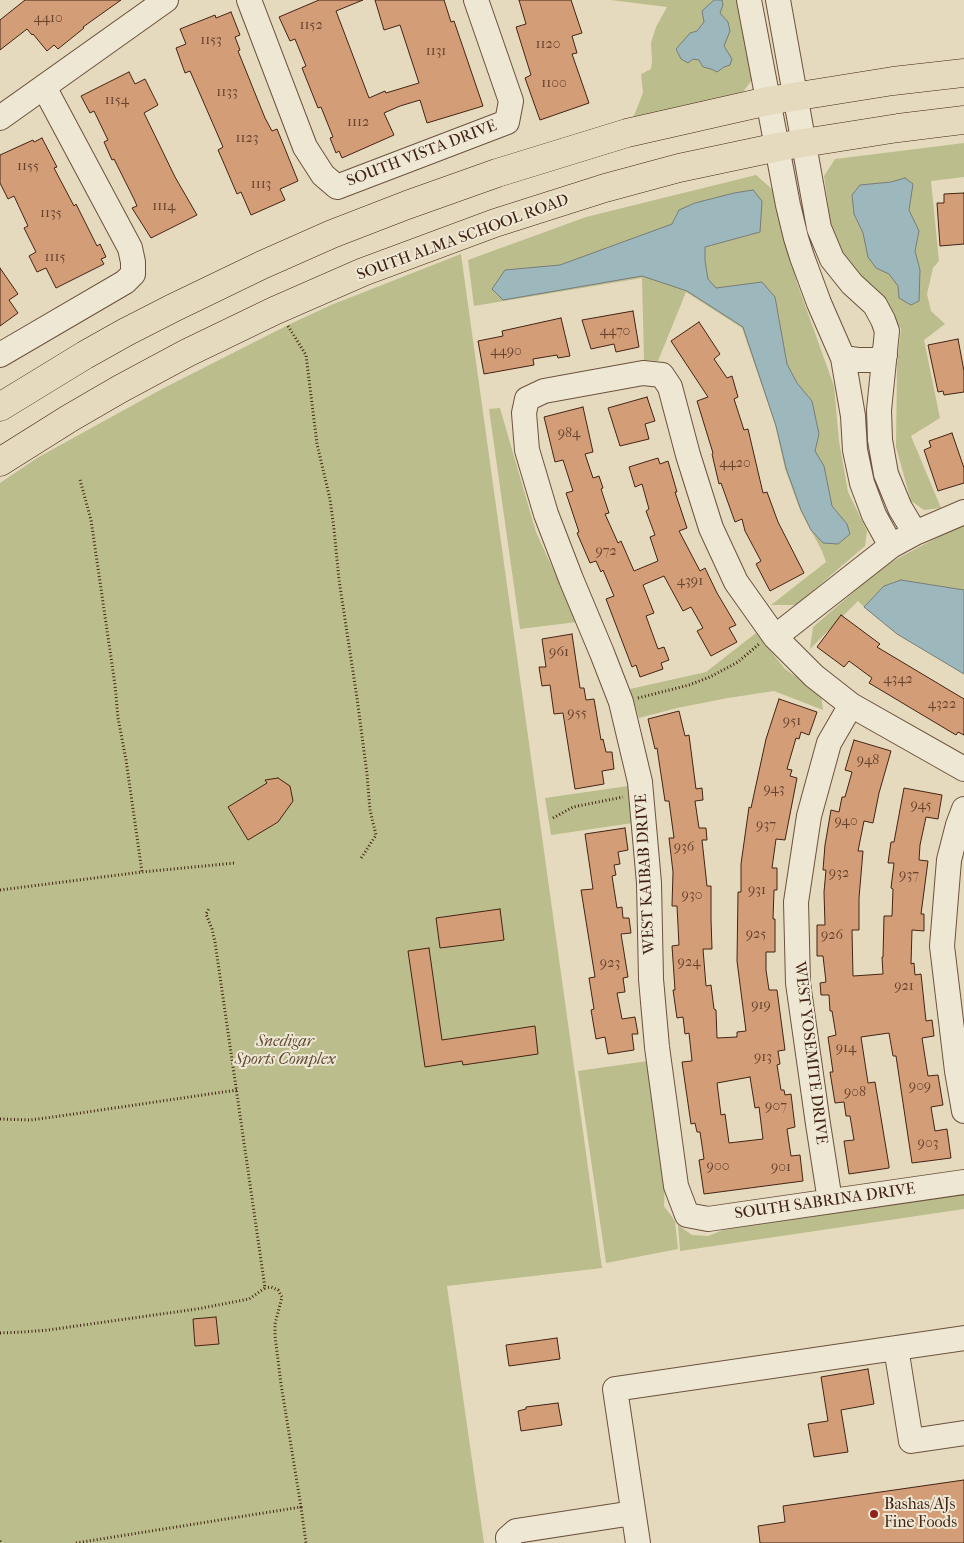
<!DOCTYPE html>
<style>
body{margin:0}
canvas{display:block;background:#e5dabd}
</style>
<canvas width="964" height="1543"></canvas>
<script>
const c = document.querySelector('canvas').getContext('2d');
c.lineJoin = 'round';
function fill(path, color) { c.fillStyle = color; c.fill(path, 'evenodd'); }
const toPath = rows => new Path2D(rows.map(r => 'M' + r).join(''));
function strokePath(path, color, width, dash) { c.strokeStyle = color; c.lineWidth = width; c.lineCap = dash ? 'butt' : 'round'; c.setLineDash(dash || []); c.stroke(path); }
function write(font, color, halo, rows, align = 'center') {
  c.font = font + ' "IM FELL French Canon",serif'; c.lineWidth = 4; c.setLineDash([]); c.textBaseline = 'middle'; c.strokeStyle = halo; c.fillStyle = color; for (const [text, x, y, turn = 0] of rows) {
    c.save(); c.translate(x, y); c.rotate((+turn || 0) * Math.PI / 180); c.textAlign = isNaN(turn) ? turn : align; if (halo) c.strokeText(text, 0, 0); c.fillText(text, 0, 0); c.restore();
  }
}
fill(toPath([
 [611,0,740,0,754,77,743,92,633,118,643,93,641,74,651,69,652,61,651,43,656,27,667,7],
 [964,143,964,177,931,181,939,261,933,268,927,294,931,311,945,324,924,340,940,418,911,436,941,508,924,510,911,501,896,447,897,365,901,329,891,311,846,262,831,226,824,176,835,159],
 [756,175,773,190,797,283,834,386,839,441,848,492,867,531,865,546,796,605,771,605,826,562,822,551,800,510,785,469,775,424,742,328,686,292,658,361,644,360,642,278,474,306,468,260,586,217],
 [461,254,602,1268,447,1286,484,1543,0,1543,0,483,37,458,162,389,288,325,331,305],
 [500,408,536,532,577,622,520,629,489,409],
 [964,526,964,590,901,580,884,586,864,607,858,601,810,649,813,627,864,583,891,562,938,537],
 [756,633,785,669,821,694,823,710,774,691,728,698,677,708,639,718,630,689,706,672],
 [628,786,633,823,551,835,545,798],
 [648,1061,665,1181,664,1206,675,1221,678,1249,606,1263,578,1071],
 [964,1194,964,1209,680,1251,678,1225,692,1235,708,1236,728,1228]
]), '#bcbd8c');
const water = toPath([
 [714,0,722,0,723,5,720,13,728,22,730,31,724,46,732,59,730,65,724,67,717,72,711,69,703,67,699,60,693,59,688,63,681,59,676,49,690,33,697,31,704,22,702,11,714,0],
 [905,178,913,184,909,210,919,231,915,251,920,270,919,301,911,305,899,298,898,286,889,274,876,268,868,257,863,233,854,214,852,195,860,185,891,182,905,178],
 [753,190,762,201,760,232,705,247,705,261,708,279,716,288,762,282,775,297,787,364,797,383,812,401,819,434,815,451,824,466,832,506,847,524,850,534,838,544,823,543,811,530,801,510,786,468,776,426,743,327,687,291,642,276,503,300,492,289,505,270,560,265,672,224,679,210,695,203,734,193,753,190],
 [901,580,964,590,964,674,897,634,864,607,884,586,901,580]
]);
fill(water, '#9cb8bc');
strokePath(water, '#787d79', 1);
const building = toPath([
 [25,0,121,0,83,27,84,28,58,49,54,45,47,51,33,34,32,35,27,29,0,50,0,20,25,0],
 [319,0,363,0,336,11,369,98,385,91,386,93,419,83,400,25,384,30,375,0,444,0,451,22,454,21,483,106,427,123,420,100,400,106,384,113,394,135,342,158,339,151,336,153,330,138,333,137,321,107,318,108,302,68,306,66,295,39,290,41,279,17,319,0],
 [519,0,571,0,582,33,572,36,577,53,572,54,589,103,540,120,525,78,531,75,516,27,526,24,519,0],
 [231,12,240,35,235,37,240,50,238,51,265,118,272,131,277,129,298,181,280,189,285,200,251,215,241,192,237,194,222,159,218,150,223,147,190,71,185,73,176,48,186,44,180,29,215,15,216,18,231,12],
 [129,72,135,84,145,79,158,105,144,113,175,177,197,215,151,238,132,208,137,206,134,199,114,159,112,160,104,142,108,140,94,111,90,113,81,96,129,72],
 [42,138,57,167,54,168,74,206,76,204,97,246,100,244,106,257,101,259,104,264,56,288,46,268,37,272,29,256,36,252,24,228,28,226,14,196,8,199,0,183,0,155,33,140,34,142,42,138],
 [964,193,964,244,940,246,937,203,944,203,944,194,964,193],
 [0,268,18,294,9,300,18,313,0,326,0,268],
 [633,311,639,347,616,352,614,344,591,349,582,320,633,311],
 [561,318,570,356,558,358,557,355,533,359,534,365,484,374,478,341,503,336,502,331,561,318],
 [699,322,720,354,714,359,727,378,732,376,738,397,734,399,744,430,748,429,763,493,767,492,778,522,804,573,770,591,756,564,761,561,745,531,742,519,735,522,721,483,719,484,712,454,713,453,697,401,708,397,671,341,699,322],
 [958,339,964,371,964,392,944,395,943,391,938,392,928,345,958,339],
 [647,397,655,421,645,424,649,439,620,446,608,408,647,397],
 [583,407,593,452,585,454,593,478,599,476,603,488,601,489,609,513,605,514,618,543,621,541,634,571,658,561,650,537,655,535,646,511,649,509,642,484,635,487,629,467,658,458,660,464,668,461,677,492,675,492,687,528,679,531,700,571,705,568,717,593,736,625,729,628,737,642,711,656,697,631,703,628,691,607,683,611,664,576,643,585,654,613,646,616,658,649,664,647,669,660,661,663,663,669,640,677,636,665,632,667,606,599,614,596,603,570,601,572,596,561,590,563,577,533,579,532,566,493,573,491,563,460,555,462,544,417,583,407],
 [952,433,964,468,964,483,938,491,924,450,931,447,929,441,952,433],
 [841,615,880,644,877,647,964,699,964,735,958,732,956,735,869,683,872,678,849,661,844,667,817,647,841,615],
 [572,634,580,688,584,688,586,700,594,699,601,740,603,739,606,752,612,752,614,769,602,771,604,784,575,789,563,713,554,714,550,685,542,686,539,667,546,667,542,639,572,634],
 [779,699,817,712,809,735,801,732,799,739,796,738,787,769,792,770,790,776,797,778,785,840,776,839,772,868,777,868,777,890,774,890,773,919,775,919,775,952,766,952,766,970,769,990,777,990,785,1050,778,1051,780,1064,777,1065,781,1090,784,1090,785,1095,791,1094,795,1127,787,1129,791,1156,800,1155,803,1181,704,1194,699,1160,704,1159,700,1132,697,1132,695,1123,691,1124,682,1062,692,1061,689,1033,685,1034,683,1017,677,1018,673,990,675,990,672,946,679,945,677,906,672,906,673,872,669,838,674,838,669,801,665,801,657,748,655,749,648,719,679,711,685,736,689,735,696,789,702,788,703,800,695,801,699,828,706,828,707,840,702,840,707,886,711,886,711,919,712,949,703,949,706,986,711,985,714,1009,716,1010,717,1038,737,1037,737,1032,746,1031,737,961,738,892,741,892,741,864,749,807,751,808,766,739,779,699],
 [750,1077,755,1108,759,1107,763,1139,729,1143,725,1114,721,1115,717,1083,750,1077],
 [854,740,891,751,879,793,873,823,864,821,858,851,863,851,859,898,859,930,852,930,853,976,883,974,882,957,883,957,884,916,892,916,893,889,891,888,894,863,888,863,891,842,894,842,904,788,942,795,938,819,926,817,920,845,919,860,928,861,921,914,924,914,924,931,912,930,911,964,914,963,915,975,921,974,926,1021,932,1020,934,1036,922,1038,928,1076,938,1075,943,1105,931,1107,935,1131,947,1129,951,1158,912,1163,896,1056,893,1056,889,1033,861,1037,868,1083,875,1082,889,1166,889,1168,849,1174,844,1141,854,1140,850,1116,846,1116,844,1102,835,1103,830,1072,833,1072,828,1037,836,1035,832,1011,830,1011,829,995,821,995,820,983,826,982,823,956,817,956,817,925,825,925,824,892,826,870,823,870,825,845,831,810,839,812,842,797,845,797,852,772,845,770,854,740],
 [278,778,290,786,293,801,278,822,248,840,228,807,267,783,265,780,278,778],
 [625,828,628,850,618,852,620,864,614,865,616,875,612,876,617,908,622,907,623,918,629,918,631,933,621,934,628,977,623,978,625,992,617,993,622,1019,635,1017,638,1034,632,1034,634,1050,608,1054,605,1037,596,1039,591,1010,594,1009,589,978,595,977,581,890,593,889,585,834,625,828],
 [500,909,504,940,440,948,436,918,500,909],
 [429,948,442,1040,535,1026,538,1054,463,1065,462,1061,425,1067,408,951,429,948],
 [216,1317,219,1344,195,1346,193,1319,216,1317],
 [557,1338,560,1359,509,1366,506,1345,557,1338],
 [868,1369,874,1404,841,1410,848,1452,814,1457,808,1424,828,1421,821,1377,868,1369],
 [558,1403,562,1425,521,1431,518,1411,526,1409,526,1407,558,1403],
 [964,1480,964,1543,760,1543,758,1526,785,1522,783,1506,964,1480]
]);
fill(building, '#d39d78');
strokePath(building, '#432414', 1);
const minor = toPath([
 [249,0,305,147,323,175,337,187,507,122,511,101,476,0],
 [749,0,788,205,796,238,802,257,819,303,843,358,853,416,855,450,862,483,874,515,891,546],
 [778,0,819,228,832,259,852,284,875,305,883,320,887,331,879,410,880,440,886,474,900,508,915,533],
 [0,118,166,0],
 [0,355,125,282,133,274,133,262,130,248,44,87],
 [843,358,858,360,875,360,885,355],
 [775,637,891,546,915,533,964,512],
 [964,769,851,705,814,676,775,637,736,582,711,528,688,455,670,387,662,375,643,373,544,391,527,399,524,413,527,450,546,514,571,579,602,653,621,702,640,782,649,883,651,979,657,1047,676,1186,687,1215,708,1219,964,1182],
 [964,809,958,825,949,860,942,946,957,1071,964,1111],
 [830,1201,818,1124,798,983,796,902,809,816,829,743,851,705],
 [896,1348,911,1441,964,1433],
 [509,1543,508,1538,516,1531,633,1513],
 [638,1543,615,1389,964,1338]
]);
const major = toPath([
 [0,407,85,355,126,332,173,308,262,265,332,234,407,205,497,173,627,133,768,101,893,81,964,73],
 [0,462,70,418,120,389,187,353,274,311,363,272,495,223,605,188,679,168,778,147,898,128,964,120]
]);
strokePath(minor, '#6c523e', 26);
strokePath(major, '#432414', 29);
strokePath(toPath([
 [288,326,306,355,317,444,330,499,334,529,339,580,357,698,367,774,370,810,376,835,360,860],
 [80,480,91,520,115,685,118,718,126,760,142,872],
 [638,698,689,685,710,677,738,662,759,644],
 [553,818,573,807,623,797],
 [0,890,142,872,235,863],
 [0,1119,30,1120,53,1117,237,1090],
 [0,1333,24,1332,48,1330,197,1309,249,1299,265,1288,215,942,212,929,206,914,210,907],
 [301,1507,306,1543],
 [0,1541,2,1543],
 [76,1543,301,1507,281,1384,275,1336,275,1324,282,1297,278,1290,271,1287,265,1288]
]), '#432414', 3, [1, 2.5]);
strokePath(minor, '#eee7d4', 24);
strokePath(major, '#e5dabd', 28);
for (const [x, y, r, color] of [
 [874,1514,5,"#8f2418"]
]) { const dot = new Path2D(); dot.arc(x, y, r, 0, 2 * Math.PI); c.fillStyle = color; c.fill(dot); strokePath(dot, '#eee7d4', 2); }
write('14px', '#67422d', null, [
 ["4410",48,19],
 ["1152",311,26],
 ["1153",211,41],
 ["1120",548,45],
 ["1131",436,52],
 ["1100",554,84],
 ["1133",227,93],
 ["1154",117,101],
 ["1112",358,123],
 ["1123",247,139],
 ["1155",28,167],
 ["1113",261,185],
 ["1114",164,207],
 ["1135",51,214],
 ["1115",55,258],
 ["4470",615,332],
 ["4490",506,352],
 ["984",569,434],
 ["4420",735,464],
 ["972",606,552],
 ["4391",690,582],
 ["961",559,653],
 ["4342",898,680],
 ["4322",942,705],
 ["955",577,714],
 ["951",792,722],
 ["948",868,761],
 ["943",774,790],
 ["945",921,806],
 ["940",846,822],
 ["937",766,826],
 ["936",684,848],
 ["932",839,874],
 ["937",909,876],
 ["931",757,891],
 ["930",692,896],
 ["925",756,935],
 ["926",832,936],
 ["924",689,963],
 ["923",610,964],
 ["921",904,987],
 ["919",761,1006],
 ["914",846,1049],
 ["913",763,1058],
 ["909",920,1087],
 ["908",855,1093],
 ["907",776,1107],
 ["903",928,1144],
 ["900",718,1167],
 ["901",781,1168]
]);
write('16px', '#432414', '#eee7d4', [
 ["SOUTH VISTA DRIVE",422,154,-21],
 ["SOUTH ALMA SCHOOL ROAD",463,238,-20],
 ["WEST KAIBAB DRIVE",646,874,-93],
 ["WEST YOSEMITE DRIVE",810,1053,83],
 ["SOUTH SABRINA DRIVE",825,1202,-8]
]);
write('italic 16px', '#614a32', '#eee7d4', [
 ["Snedigar",285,1042],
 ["Sports Complex",285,1060]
]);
write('16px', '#432414', '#eee7d4', [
 ["Bashas/AJs",884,1505],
 ["Fine Foods",884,1523]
], 'left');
</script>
